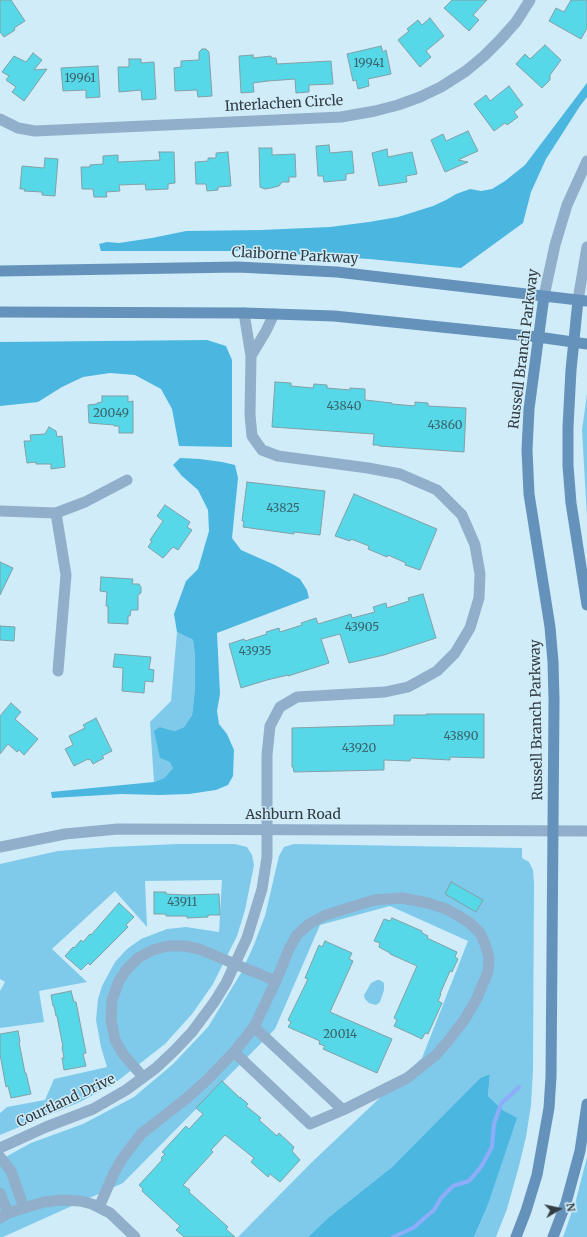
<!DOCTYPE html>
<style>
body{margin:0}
#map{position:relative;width:587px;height:1237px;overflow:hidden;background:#d0ecf9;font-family:Merriweather,serif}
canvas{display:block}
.north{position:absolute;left:539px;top:1189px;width:40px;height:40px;-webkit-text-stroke:3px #d0ecf9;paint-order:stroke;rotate:81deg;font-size:11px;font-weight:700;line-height:16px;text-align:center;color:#323d43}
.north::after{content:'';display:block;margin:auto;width:14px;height:18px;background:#323d43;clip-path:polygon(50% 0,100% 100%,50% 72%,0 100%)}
</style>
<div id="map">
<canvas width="587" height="1237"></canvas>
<div class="north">N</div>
</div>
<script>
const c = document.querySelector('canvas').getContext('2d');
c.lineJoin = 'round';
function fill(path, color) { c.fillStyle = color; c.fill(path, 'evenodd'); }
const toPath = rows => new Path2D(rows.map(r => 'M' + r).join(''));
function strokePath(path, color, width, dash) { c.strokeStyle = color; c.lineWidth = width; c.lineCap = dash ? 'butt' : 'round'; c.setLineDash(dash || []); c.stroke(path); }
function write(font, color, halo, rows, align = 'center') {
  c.font = font + ' Merriweather,serif'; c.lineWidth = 3; c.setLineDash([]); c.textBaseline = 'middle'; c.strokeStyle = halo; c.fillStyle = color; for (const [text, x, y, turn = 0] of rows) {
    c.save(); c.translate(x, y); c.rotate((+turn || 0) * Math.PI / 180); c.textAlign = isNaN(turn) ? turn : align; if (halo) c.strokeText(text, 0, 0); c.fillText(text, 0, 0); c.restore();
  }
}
fill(toPath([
 [587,394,587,517,582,430],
 [177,632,193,640,195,656,195,689,192,715,184,727,175,731,160,727,173,768,164,778,154,782,150,722,171,701],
 [178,844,235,844,247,847,252,855,254,865,245,910,237,936,213,984,192,1014,165,1044,115,1083,80,1102,0,1135,0,1113,7,1107,45,1100,54,1079,107,1067,101,1047,96,1020,98,999,102,986,115,962,127,949,141,939,167,929,186,927,219,932,222,880,145,881,147,927,115,891,52,949,87,982,39,991,44,1022,0,1028,0,991,5,982,0,979,0,864,58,851,110,847],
 [294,844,522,848,522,858,529,862,533,870,534,884,533,1070,531,1105,526,1137,519,1166,507,1209,496,1237,474,1237,487,1207,504,1111,488,1096,490,1074,480,1078,392,1167,329,1217,308,1237,238,1237,312,1162,422,1058,468,941,390,906,320,925,275,1029,123,1183,3,1237,0,1237,0,1160,31,1143,83,1124,134,1097,173,1064,208,1027,241,973,253,947,265,916,279,856,284,847],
 [377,980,380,980,384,983,384,990,380,1002,376,1005,369,1003,365,999,364,995,371,983],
 [587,1157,587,1237,563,1237,576,1200]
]), '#7fcaea');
fill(toPath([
 [587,83,587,97,580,106,546,159,531,192,523,223,461,268,369,259,244,251,101,251,99,244,107,242,119,243,152,238,186,231,261,230,330,227,369,222,398,217,433,206,446,200,456,194,470,189,481,191,492,189,505,181,525,165],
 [207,340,226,346,232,360,232,447,179,446,172,409,161,389,135,375,110,373,83,377,62,387,38,402,0,406,0,342],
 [180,458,200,459,222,462,235,465,238,478,232,538,241,550,275,565,300,579,307,590,309,598,217,633,220,694,217,711,219,724,227,734,234,750,233,776,228,785,216,790,189,794,159,795,121,794,52,798,51,792,154,782,164,778,173,768,170,762,160,758,154,731,160,727,175,731,184,727,192,715,195,689,195,656,193,640,177,632,174,614,186,581,198,569,209,531,208,510,198,490,182,476,173,465],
 [490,1074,488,1096,504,1111,517,1118,487,1207,474,1237,308,1237,329,1217,392,1167,480,1078]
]), '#4bb7e1');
strokePath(toPath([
 [393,1237,413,1228,434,1210,441,1198,453,1186,469,1181,481,1167,492,1147,494,1124,501,1104,519,1087]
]), '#8dadf8', 4);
const building = toPath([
 [0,0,11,0,25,21,14,28,15,30,4,37,0,32,0,0],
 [452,0,487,0,473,15,479,20,469,31,444,8,452,0],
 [571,0,587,0,587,28,581,39,549,21,556,8,564,12,571,0],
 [430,18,444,36,426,51,431,57,420,67,398,40,409,31,407,29,418,20,422,25,430,18],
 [545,45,561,60,550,75,550,80,542,88,516,64,525,54,530,59,545,45],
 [381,46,383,52,386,50,391,74,368,79,369,86,358,89,356,80,353,81,347,54,381,46],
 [202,49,206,49,209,52,212,96,198,97,197,90,175,91,174,68,181,67,181,61,199,60,199,52,202,49],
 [33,53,42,60,34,70,47,69,24,101,12,92,16,87,6,80,9,76,2,72,14,56,26,62,33,53],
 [253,55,253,58,271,56,271,58,276,58,277,64,331,61,333,84,309,85,309,92,296,93,295,79,268,81,253,83,254,92,241,93,239,56,253,55],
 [129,59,141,59,141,63,154,62,156,99,142,100,141,90,119,92,118,67,129,67,129,59],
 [98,66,100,97,86,98,86,90,63,91,61,68,98,66],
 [509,86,523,105,514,112,518,117,507,125,505,123,494,131,474,104,486,95,490,101,509,86],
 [468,131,478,151,458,160,468,162,445,172,431,140,443,134,446,141,468,131],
 [329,145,330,153,352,151,354,173,346,174,346,180,324,182,323,176,318,176,316,146,329,145],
 [259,148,272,148,272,155,295,154,296,177,289,177,289,182,282,182,279,186,271,188,265,189,260,187,259,148],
 [387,149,388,157,412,152,417,174,406,176,407,182,379,186,372,153,387,149],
 [159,152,174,152,175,183,168,184,168,189,146,190,145,184,119,185,120,191,106,192,107,197,94,197,93,189,82,189,81,167,90,167,90,165,103,164,103,156,118,155,118,162,160,160,159,152],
 [228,152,231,186,218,187,218,190,207,191,206,184,196,184,195,162,208,161,208,158,216,158,216,153,228,152],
 [45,158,58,159,55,196,42,195,42,192,24,191,25,189,20,189,22,166,44,168,45,158],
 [275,382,291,383,291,386,313,388,314,384,327,385,327,388,350,390,350,388,365,389,365,400,392,403,392,404,415,406,415,402,428,403,428,406,466,408,464,452,379,446,379,445,373,445,374,434,272,427,275,382],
 [102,396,128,396,128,402,133,401,133,433,119,433,119,426,114,426,114,425,89,423,88,405,97,404,97,403,102,402,102,396],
 [49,427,56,431,57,437,62,436,65,467,51,469,51,464,36,464,36,462,27,463,24,441,31,441,30,435,45,434,49,427],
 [247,482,325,491,320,535,294,532,294,534,243,527,244,521,242,521,247,482],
 [354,494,437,529,420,570,405,565,406,563,388,555,387,557,368,549,369,546,351,539,350,541,335,536,354,494],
 [165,505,190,522,187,527,192,530,178,550,173,547,163,558,148,547,152,541,150,540,163,521,157,516,165,505],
 [0,562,13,568,0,595,0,562],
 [101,577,133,579,132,584,139,584,141,587,141,593,138,595,138,610,131,610,130,616,128,616,128,624,108,623,108,606,106,606,107,592,100,591,101,577],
 [423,594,436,638,384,655,349,663,340,634,321,639,329,663,288,676,288,675,267,680,241,688,229,644,244,639,245,641,267,634,266,632,279,628,280,632,302,625,301,623,316,618,318,624,351,614,352,618,375,612,373,607,386,603,387,608,409,601,408,598,423,594],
 [0,626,15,627,14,641,0,640,0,626],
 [115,654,151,657,149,669,154,670,153,682,145,681,144,693,122,691,123,668,113,667,115,654],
 [11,703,21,712,15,719,38,739,24,755,19,750,17,752,8,744,0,754,0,716,11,703],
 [427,714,484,714,484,758,450,757,450,760,411,758,410,761,384,760,384,770,294,772,293,767,292,767,292,728,394,725,394,715,427,715,427,714],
 [96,718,112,751,102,756,104,758,93,764,90,759,88,760,88,759,74,766,65,749,73,745,69,736,85,728,83,725,96,718],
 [451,882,483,900,476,912,445,894,451,882],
 [154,892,166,892,166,894,187,895,219,894,220,915,208,915,208,917,187,918,187,916,166,916,166,914,154,914,154,892],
 [119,903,134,917,126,925,128,927,90,965,88,963,81,970,65,956,73,947,74,948,81,940,83,942,90,934,91,935,119,903],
 [392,918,422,931,422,933,428,936,427,938,457,952,455,957,458,959,452,972,450,971,440,994,441,994,438,1001,442,1003,428,1034,425,1033,422,1039,394,1026,397,1020,394,1018,417,966,390,954,390,953,379,947,380,943,374,941,384,919,390,921,392,918],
 [325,941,352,953,349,959,353,961,330,1012,392,1039,377,1073,323,1049,325,1046,319,1044,320,1041,288,1027,291,1022,288,1020,308,979,305,978,319,945,322,947,325,941],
 [71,991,74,1002,76,1002,86,1053,83,1054,86,1066,64,1070,62,1058,64,1058,62,1047,63,1047,57,1016,56,1016,54,1006,53,1006,51,995,71,991],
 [18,1031,20,1042,19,1042,25,1073,26,1073,31,1094,11,1098,8,1086,6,1087,0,1054,0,1034,18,1031],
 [222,1081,240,1098,240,1097,248,1104,246,1106,261,1118,259,1120,277,1136,279,1133,294,1147,292,1151,300,1160,280,1182,270,1174,268,1177,251,1162,254,1158,225,1135,211,1150,213,1152,183,1185,190,1190,189,1192,228,1227,226,1229,235,1237,184,1237,176,1230,180,1226,142,1191,143,1189,139,1185,162,1160,161,1158,165,1154,162,1152,186,1126,189,1129,203,1114,196,1108,222,1081]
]);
fill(building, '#56d8e9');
strokePath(building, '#82a0a5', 1);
strokePath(toPath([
 [0,119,18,128,35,131,341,117,375,111,398,105,420,97,441,87,466,71,484,56,500,40,516,22,530,0],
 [544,296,555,245,567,205,587,161],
 [578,300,587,247],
 [251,356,266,331,274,314],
 [0,511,56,513,85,502,127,480],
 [56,513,66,575,58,671],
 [254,1027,343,1110],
 [143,1077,123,1054,115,1040,111,1020,112,1000,119,981,127,969,138,958,153,950,168,946,185,946,199,949,276,981],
 [0,1148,46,1127,93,1109,126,1090,156,1068,175,1050,192,1032,215,1001,226,983,247,938,262,889,267,857,267,755,270,726,280,707,297,697,385,692,408,687,437,671,455,653,470,628,479,598,480,574,475,545,462,515,437,490,400,474,368,468,278,456,262,450,252,436,250,415,251,356,244,313],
 [0,1157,11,1171,24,1208],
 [0,1193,8,1213],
 [99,1207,114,1173,122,1159,141,1134,187,1098,206,1081,234,1052,254,1027,276,981,289,949,297,935,309,924,326,915,374,900,402,898,428,903,446,909,457,915,470,923,480,933,485,944,489,957,488,972,476,1000,465,1019,448,1041,436,1055,407,1078,343,1110,310,1124,234,1052],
 [0,1218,8,1213,44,1202,62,1200,80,1201,92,1204,110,1213,135,1237]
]), '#91aeca', 11);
strokePath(toPath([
 [0,847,65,834,118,829,587,831]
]), '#91aeca', 11);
strokePath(toPath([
 [0,271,238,267,337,272,587,301],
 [578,300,571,370,568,427,568,466,571,503,587,605],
 [0,312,244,313,334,316,538,337,587,344],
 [516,1237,526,1211,537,1175,549,1108,551,1077,554,700,553,662,550,627,529,494,527,450,529,409,544,296],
 [553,1237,566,1203,580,1151,587,1104]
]), '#6592ba', 11);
write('12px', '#3b646c', null, [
 ["19941",369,64],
 ["19961",80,79],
 ["43840",344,407],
 ["20049",111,414],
 ["43860",445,426],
 ["43825",283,509],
 ["43905",362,628],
 ["43935",255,652],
 ["43890",461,737],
 ["43920",359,749],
 ["43911",182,903],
 ["20014",340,1035]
]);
write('14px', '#323d43', '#d0ecf9', [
 ["Interlachen Circle",284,104,-3],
 ["Claiborne Parkway",295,256,3],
 ["Russell Branch Parkway",524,349,-83],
 ["Russell Branch Parkway",537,720,-91],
 ["Ashburn Road",293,815],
 ["Courtland Drive",66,1101,-25]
]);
</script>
